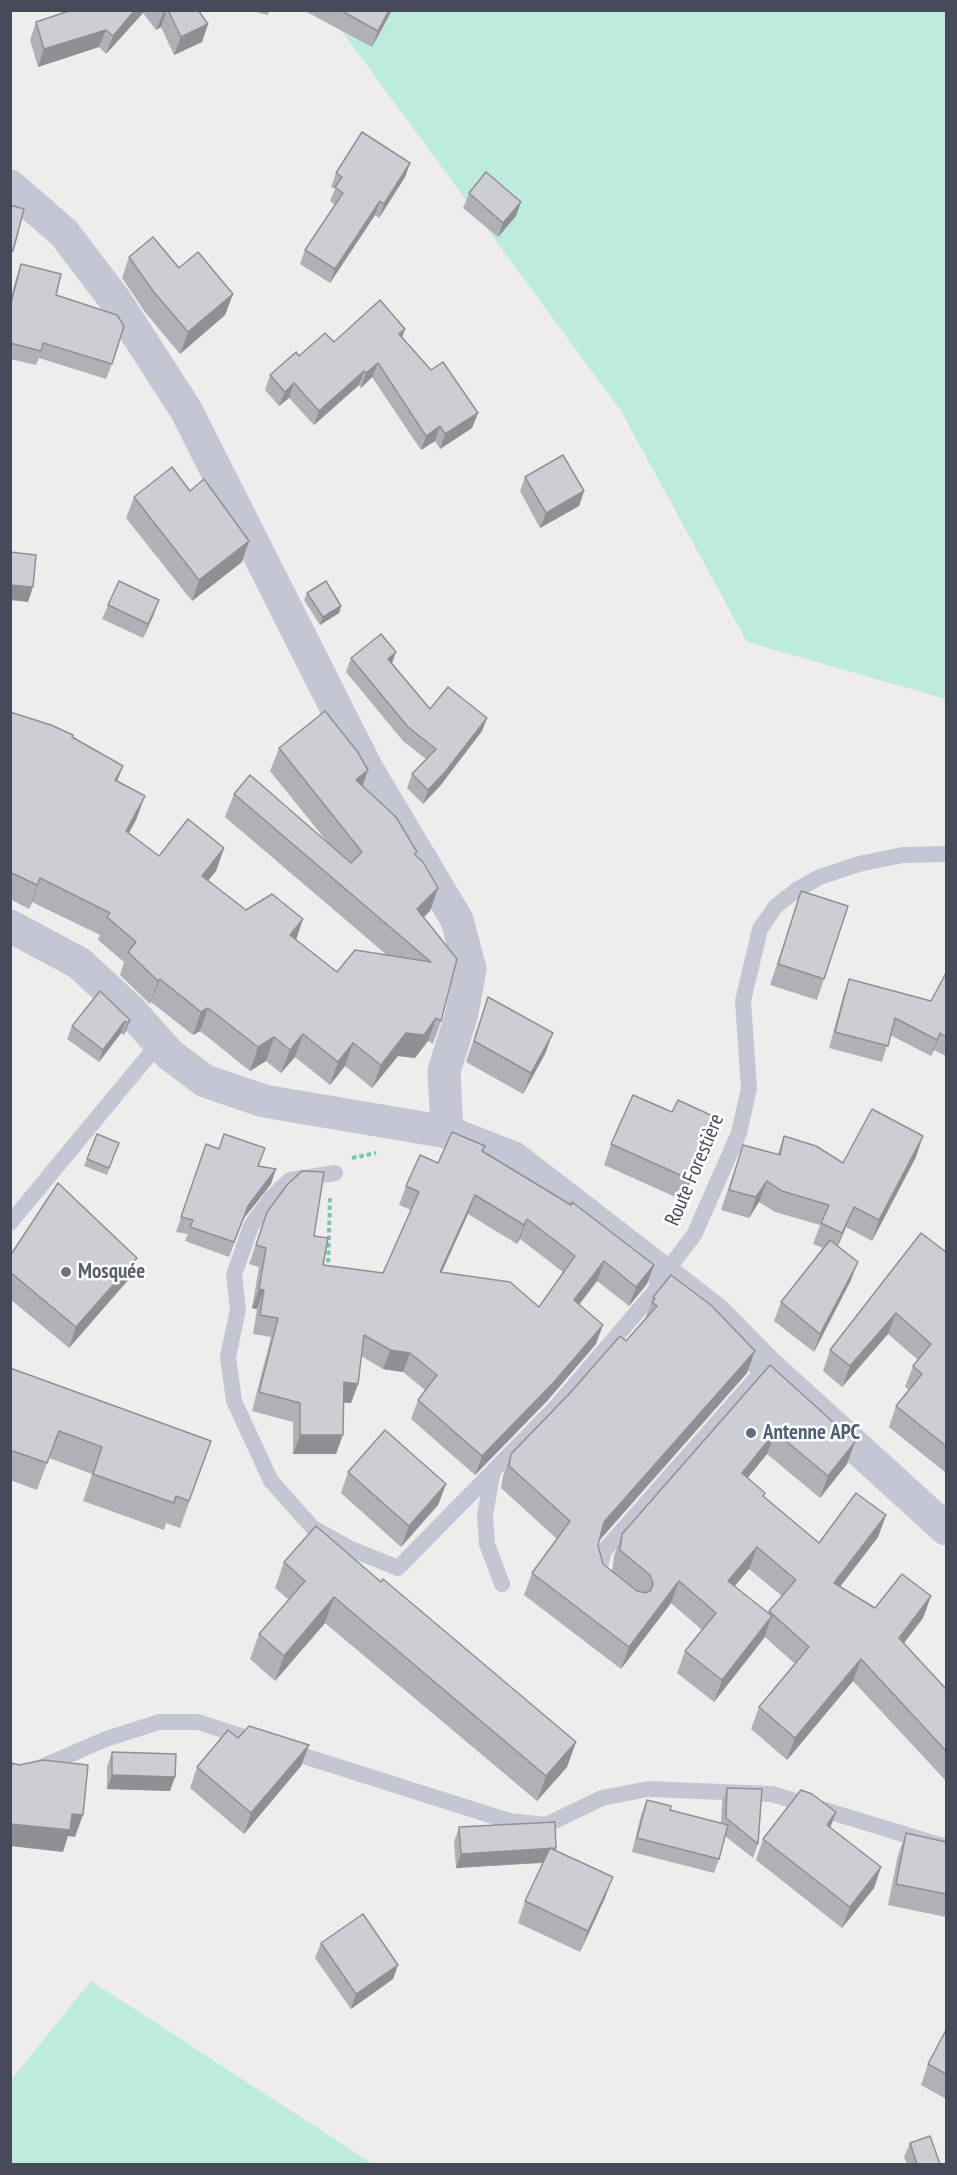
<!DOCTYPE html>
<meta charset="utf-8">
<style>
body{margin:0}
#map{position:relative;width:957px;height:2175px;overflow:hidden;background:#efedec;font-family:"PT Sans Narrow",sans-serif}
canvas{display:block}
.frame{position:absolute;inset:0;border:12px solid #464a59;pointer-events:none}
</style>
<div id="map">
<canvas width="957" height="2175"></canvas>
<div class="frame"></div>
</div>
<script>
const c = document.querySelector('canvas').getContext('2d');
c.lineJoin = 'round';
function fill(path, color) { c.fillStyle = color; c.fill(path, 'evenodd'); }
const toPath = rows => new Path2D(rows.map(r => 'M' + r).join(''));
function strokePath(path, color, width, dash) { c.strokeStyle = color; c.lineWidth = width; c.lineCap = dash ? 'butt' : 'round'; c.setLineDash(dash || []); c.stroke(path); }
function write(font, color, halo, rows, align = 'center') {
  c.font = font + ' "PT Sans Narrow",sans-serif'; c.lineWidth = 5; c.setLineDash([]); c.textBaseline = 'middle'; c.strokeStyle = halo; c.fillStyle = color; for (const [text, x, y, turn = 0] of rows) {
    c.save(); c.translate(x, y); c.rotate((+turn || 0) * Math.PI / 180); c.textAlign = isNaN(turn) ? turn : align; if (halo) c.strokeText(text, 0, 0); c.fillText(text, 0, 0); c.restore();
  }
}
fill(toPath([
 [327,11,946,11,946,699,747,642,621,411],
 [91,1981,373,2164,11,2164,11,2080]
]), '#bdebdd');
strokePath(toPath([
 [352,1158,376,1153],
 [328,1270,330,1197]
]), '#77c7b9', 4, [4.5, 3]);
strokePath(toPath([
 [335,1173,290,1180,272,1197,251,1226,234,1275,238,1309,228,1357,234,1401,271,1481,313,1528,351,1549,398,1568,555,1408,655,1291,665,1273,694,1235,739,1133,749,1088,743,1001,760,929,776,906,798,889,820,877,859,864,903,855,946,854],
 [10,1223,159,1043],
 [493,1471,485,1515,487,1544,502,1584],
 [604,1579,600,1566,604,1551,767,1366],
 [285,1750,509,1821,546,1825,602,1798,648,1789,772,1794,946,1847],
 [10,1776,25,1774,106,1739,159,1722,198,1722,260,1742]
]), '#c4c7d3', 16);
strokePath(toPath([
 [10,186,64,233,115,300,186,410,367,769,457,920,470,969,462,1013,444,1071,447,1132]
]), '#c4c7d3', 33);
strokePath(toPath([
 [10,926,79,963,130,1010,169,1054,205,1081,264,1101,447,1132,514,1158,716,1314,767,1366,946,1529]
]), '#c4c7d3', 33);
fill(toPath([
 [60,10,198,10,208,24,202,42,174,55,161,27,156,30,143,13,106,54,99,47,38,67,30,40,36,22,63,13],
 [248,10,270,10,268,15],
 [303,10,392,10,372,47],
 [410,163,405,177,379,218,375,215,330,283,300,264,305,250,335,205,330,201,335,189,331,187,336,173],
 [469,193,516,216,498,237,463,208],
 [129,257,233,294,225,315,180,354,145,312,122,278],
 [21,264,56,295,112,364,106,379,39,358,36,365,10,359,10,300,16,278],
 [405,329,402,338,431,370,478,413,472,428,440,449,435,441,421,450,372,377,361,388,359,385,314,425,289,398,279,406,265,390,270,375,299,356,334,342],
 [525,477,584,491,579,506,540,528,520,491],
 [134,497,242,562,192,601,126,518],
 [307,593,341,606,339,613,320,625,304,600],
 [108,605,154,614,143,638,102,619],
 [396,652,392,663,430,709,487,718,482,731,440,786,423,804,407,788,412,774,426,759,403,741,346,672,351,658],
 [10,712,72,737,123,766,117,781,136,820,129,833,159,856,224,848,216,871,208,881,246,910,296,940,337,972,388,956,225,817,234,794,328,843,270,771,279,748,368,770,362,786,415,855,438,888,430,911,424,917,441,1021,433,1044,428,1041,415,1058,398,1056,372,1088,345,1066,330,1085,295,1057,281,1073,266,1061,250,1071,200,1031,193,1035,151,1002,150,1004,120,975,124,962,98,940,100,935,32,902,29,909,10,899],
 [801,891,824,979,817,1000,770,985],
 [946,973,946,1056,934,1050,931,1056,890,1035,882,1062,829,1048,843,996,849,979,931,1001],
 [488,997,545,1054,523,1094,466,1062],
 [130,1020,125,1033,123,1035,121,1033,99,1062,67,1039,72,1026],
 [97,1134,119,1143,107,1175,84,1166],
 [784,1136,843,1163,916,1157,872,1241,846,1227,838,1246,851,1280,814,1352,774,1321,781,1302,823,1248,813,1244,820,1225,775,1212,759,1202,749,1218,721,1210,743,1145,777,1155],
 [710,1139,682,1200,604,1165,611,1144],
 [206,1144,258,1166,271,1184,243,1220,229,1257,185,1241,188,1234,176,1232],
 [485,1146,483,1151,647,1284,629,1306,597,1281,579,1305,596,1344,547,1401,475,1475,411,1419,418,1400,425,1390,403,1372,383,1369,361,1356,358,1384,351,1403,344,1402,336,1454,293,1454,293,1422,252,1411,271,1337,253,1334,257,1309,252,1308,259,1267,249,1264,267,1212,314,1236,323,1265,383,1273,411,1210,399,1205,406,1186,438,1163],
 [468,1214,517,1244,520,1239,563,1272,539,1307,442,1272],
 [946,1252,946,1473,889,1427,896,1406,909,1390,905,1387,913,1366,918,1360,888,1334,842,1387,823,1371,830,1350],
 [10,1256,129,1279,69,1348,10,1299],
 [653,1297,747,1373,599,1541,598,1545,603,1564,612,1571,614,1556,622,1534,770,1365,855,1442,847,1464,820,1498,767,1454,747,1478,765,1493,764,1497,819,1543,886,1515,878,1537,840,1587,875,1608,931,1596,923,1618,904,1643,946,1689,946,1781,853,1681,787,1760,751,1729,759,1707,795,1664,765,1637,714,1702,677,1673,685,1651,702,1630,671,1603,621,1669,524,1595,532,1573,557,1539,501,1488,503,1476,511,1454,626,1341,645,1319],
 [749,1569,782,1596,768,1613,734,1587],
 [10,1368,211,1441,180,1528,166,1523,164,1530,83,1501,92,1474,49,1458,37,1490,10,1480],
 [348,1472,446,1484,438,1505,401,1547,341,1493],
 [284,1562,381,1582,576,1742,567,1767,537,1801,325,1623,275,1681,250,1659,259,1634,289,1600,275,1588],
 [238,1738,309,1745,301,1766,244,1834,190,1788,197,1767],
 [112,1752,170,1791,107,1789,107,1767],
 [727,1788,758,1844,753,1858,725,1836,719,1859,714,1873,632,1852,641,1815,647,1800,670,1810,721,1824,722,1802],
 [459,1827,555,1850,605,1898,580,1952,518,1923,525,1901,543,1863,456,1868,454,1842],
 [906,1833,946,1842,946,1917,888,1905,898,1855],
 [763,1839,881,1867,874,1888,842,1928,756,1860],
 [321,1943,398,1965,393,1979,351,2009,315,1958],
 [946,2030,946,2099,921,2085,928,2064],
 [910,2143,940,2164,907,2164,904,2157]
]), '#b0b0b6');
fill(toPath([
 [135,10,143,10,143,13,106,54,113,36],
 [166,10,167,10,161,27,156,30,163,13],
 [389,10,392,10,372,47,378,31],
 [208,24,202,42,174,55,181,37],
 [106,30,99,47,38,67,44,49],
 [410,163,405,177,379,218,384,204],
 [380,201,375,215,330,283,335,269],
 [521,202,516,216,498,237,503,223],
 [233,294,225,315,180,354,188,332],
 [405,329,400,343,399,334],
 [378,363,372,377,361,388,366,373],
 [364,371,359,385,314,425,319,411],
 [294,383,289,398,279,406,285,392],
 [478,413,472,428,440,449,445,434],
 [440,426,435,441,421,450,426,436],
 [584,491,579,506,540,528,546,513],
 [249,541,242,562,192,601,199,580],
 [10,585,33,587,28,602,10,600],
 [159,600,154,614,143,638,148,624],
 [341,606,339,613,320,625,323,617],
 [396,652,391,666,388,659],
 [487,718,482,731,440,786,423,804,428,790],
 [123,766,114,789,115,780],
 [368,770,360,793,356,780],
 [145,796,136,820,117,854,126,831],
 [224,848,216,871,193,899,202,876],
 [40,878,32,902,29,909,37,885],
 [438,888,430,911,408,932,417,909],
 [303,919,295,943,290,935],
 [160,979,151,1002,150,1004,158,981],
 [208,1008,200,1031,193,1035,201,1012],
 [436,1018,428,1041,415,1058,398,1056,372,1088,381,1065,406,1033],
 [130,1020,125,1033,123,1035,128,1023],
 [125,1021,121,1033,99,1062,103,1050],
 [553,1033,545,1054,523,1094,531,1073],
 [940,1033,934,1050,931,1056,937,1040],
 [303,1034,295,1057,281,1073,290,1050],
 [274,1037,266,1061,250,1071,258,1047],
 [353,1043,345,1066,330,1085,338,1062],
 [717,1118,710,1139,682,1200,689,1179],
 [923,1136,916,1157,872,1241,879,1220],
 [276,1169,271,1184,242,1220,248,1206],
 [767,1181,759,1202,749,1218,756,1197],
 [475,1195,468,1214,433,1291,440,1272],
 [854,1207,846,1227,835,1253,842,1233],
 [527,1219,520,1239,517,1244,524,1225],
 [137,1258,129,1279,69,1348,76,1327],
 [604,1261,597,1281,567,1320,574,1300],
 [858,1262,851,1280,814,1352,820,1334],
 [654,1265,647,1284,629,1306,636,1287],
 [259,1289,264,1290,257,1309,252,1308],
 [896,1313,888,1334,842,1387,850,1366],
 [603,1325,596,1344,547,1401,475,1475,482,1456],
 [390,1350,410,1353,403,1372,383,1369],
 [755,1351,747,1373,596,1544,604,1522],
 [344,1382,358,1384,351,1403,337,1402],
 [775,1432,767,1454,734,1495,742,1473],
 [300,1435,343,1435,336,1454,293,1454],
 [855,1442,847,1464,820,1498,828,1476],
 [446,1484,438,1505,401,1547,409,1526],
 [886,1515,878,1537,826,1605,834,1583],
 [757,1547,749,1569,720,1603,728,1581],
 [679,1581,671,1603,621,1669,629,1647],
 [931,1596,923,1618,891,1660,899,1638],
 [334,1597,325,1623,275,1681,284,1656],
 [772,1616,764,1638,714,1702,722,1680],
 [861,1659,853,1681,787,1760,795,1738],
 [576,1742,567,1767,537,1801,546,1776],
 [309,1745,301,1766,244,1834,251,1813],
 [112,1775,175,1777,170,1791,107,1789],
 [836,1812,828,1834,827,1825],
 [72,1814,83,1815,75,1837,68,1836,63,1852,10,1846,10,1824],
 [556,1848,551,1862,456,1868,461,1854],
 [881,1867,874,1888,842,1928,850,1907],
 [613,1877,605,1898,580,1952,588,1931],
 [398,1965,393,1979,351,2009,356,1994]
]), '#909094');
const building = toPath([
 [72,10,135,10,113,36,106,30,44,49,36,22,72,10],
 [168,10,198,10,208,24,181,37,168,10],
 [340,10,389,10,378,31,340,10],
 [362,132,410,163,384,204,380,201,335,269,305,250,343,193,335,187,342,177,336,173,362,132],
 [486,172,521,202,503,223,469,193,486,172],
 [10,205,24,209,13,251,10,250,10,205],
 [153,237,179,268,198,252,233,294,188,332,153,291,129,257,153,237],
 [21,264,61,274,56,295,117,315,124,326,112,364,43,343,41,351,10,343,10,307,21,264],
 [380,300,405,329,399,334,431,370,443,362,478,413,445,434,440,426,426,436,378,363,366,373,364,371,319,411,294,383,285,392,270,375,296,352,299,356,325,333,334,342,380,300],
 [563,455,584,491,546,513,525,477,563,455],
 [172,467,190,491,204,479,249,541,199,580,134,497,172,467],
 [10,552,36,555,33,587,10,585,10,552],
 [119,581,159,600,148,624,108,605,119,581],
 [326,581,341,606,323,617,307,593,326,581],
 [381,634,396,652,388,659,430,709,448,687,487,718,445,772,428,790,412,774,436,749,408,727,351,658,381,634],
 [325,711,357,751,368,770,356,780,396,817,417,852,414,854,423,862,438,888,417,909,457,959,441,1021,436,1018,424,1035,406,1033,381,1065,353,1043,338,1062,303,1034,290,1050,274,1037,258,1047,208,1008,201,1012,160,979,158,981,128,952,136,942,107,917,110,913,40,878,37,885,10,872,10,712,51,725,73,735,72,737,123,766,115,780,145,796,126,831,159,856,188,819,224,848,202,876,246,910,272,894,303,919,290,935,337,972,355,950,431,962,234,794,250,775,351,863,362,852,279,748,325,711],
 [801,891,848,906,824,979,778,964,801,891],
 [946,973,946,1037,940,1033,937,1040,895,1018,888,1046,835,1032,849,979,931,1001,946,973],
 [100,991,130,1020,128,1023,125,1021,103,1050,72,1026,100,991],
 [488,997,553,1033,531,1073,474,1041,488,997],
 [633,1095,672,1112,678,1100,717,1118,689,1179,611,1144,633,1095],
 [872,1109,923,1136,879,1220,854,1207,842,1233,821,1223,829,1205,782,1191,767,1181,756,1197,729,1190,743,1145,780,1155,784,1136,816,1146,843,1163,872,1109],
 [452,1132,485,1146,482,1151,571,1205,572,1202,654,1265,636,1287,604,1261,574,1300,603,1325,554,1382,482,1456,418,1400,437,1375,410,1353,390,1350,364,1335,358,1384,344,1382,343,1435,300,1435,300,1403,259,1392,278,1318,260,1315,264,1290,259,1289,266,1248,256,1245,267,1212,287,1185,302,1171,324,1172,314,1236,328,1238,323,1265,383,1273,419,1192,406,1186,420,1155,438,1163,452,1132],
 [475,1195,524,1225,527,1219,575,1256,539,1307,510,1282,440,1272,475,1195],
 [97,1134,119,1143,109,1168,87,1159,97,1134],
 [224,1134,265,1148,258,1166,276,1169,248,1206,234,1242,190,1227,193,1220,181,1217,206,1144,219,1149,224,1134],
 [58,1183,137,1258,76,1327,10,1272,10,1256,58,1183],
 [921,1233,946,1252,946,1446,896,1406,922,1374,913,1366,931,1344,896,1313,850,1366,830,1350,921,1233],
 [830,1240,858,1262,820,1334,781,1302,830,1240],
 [671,1275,712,1306,755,1351,604,1522,598,1545,603,1564,637,1591,646,1593,651,1590,653,1584,650,1575,620,1550,622,1534,770,1365,855,1442,828,1476,775,1432,742,1473,765,1493,763,1496,819,1543,856,1493,886,1515,834,1583,875,1608,902,1574,931,1596,899,1638,946,1689,946,1751,861,1659,795,1738,759,1707,809,1647,769,1611,796,1580,757,1547,728,1581,772,1616,722,1680,685,1651,716,1613,679,1581,629,1647,532,1573,570,1521,509,1466,511,1454,570,1393,620,1336,626,1341,657,1306,652,1302,655,1299,653,1297,671,1275],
 [10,1368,211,1441,189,1501,176,1496,174,1503,93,1474,102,1447,59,1431,47,1463,10,1450,10,1368],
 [385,1430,446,1484,409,1526,348,1472,385,1430],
 [316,1526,381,1582,383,1579,576,1742,546,1776,334,1597,284,1656,259,1634,305,1581,284,1562,316,1526],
 [249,1726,309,1745,251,1813,197,1767,228,1730,238,1738,249,1726],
 [112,1752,176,1754,175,1777,112,1775,112,1752],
 [43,1760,88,1765,83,1815,72,1814,70,1830,10,1824,10,1779,12,1763,19,1765,43,1760],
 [727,1788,762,1789,758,1844,726,1818,727,1788],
 [801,1790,812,1794,836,1812,827,1825,881,1867,850,1907,763,1839,801,1790],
 [647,1800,671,1806,670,1810,728,1825,719,1859,637,1838,647,1800],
 [555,1822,556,1848,461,1854,459,1827,555,1822],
 [906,1833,946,1842,946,1894,896,1884,906,1833],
 [550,1848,613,1877,588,1931,525,1901,550,1848],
 [363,1914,398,1965,356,1994,321,1943,363,1914],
 [946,2030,946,2074,928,2064,946,2030],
 [930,2136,940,2164,917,2164,910,2143,930,2136]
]);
fill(building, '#cdcdd4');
strokePath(building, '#909094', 1.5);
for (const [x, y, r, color] of [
 [66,1272,6,"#6b7280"],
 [751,1433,6,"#5c6f8a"]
]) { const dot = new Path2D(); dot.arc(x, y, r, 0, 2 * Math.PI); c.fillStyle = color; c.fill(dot); strokePath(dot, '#fff', 2); }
write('21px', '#464a59', '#fff', [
 ["Route Forestière",695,1170,-67]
]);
write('bold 21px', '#5b616d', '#fff', [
 ["Mosquée",78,1272]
], 'left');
write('bold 21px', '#4e5e75', '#fff', [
 ["Antenne APC",763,1433]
], 'left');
</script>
